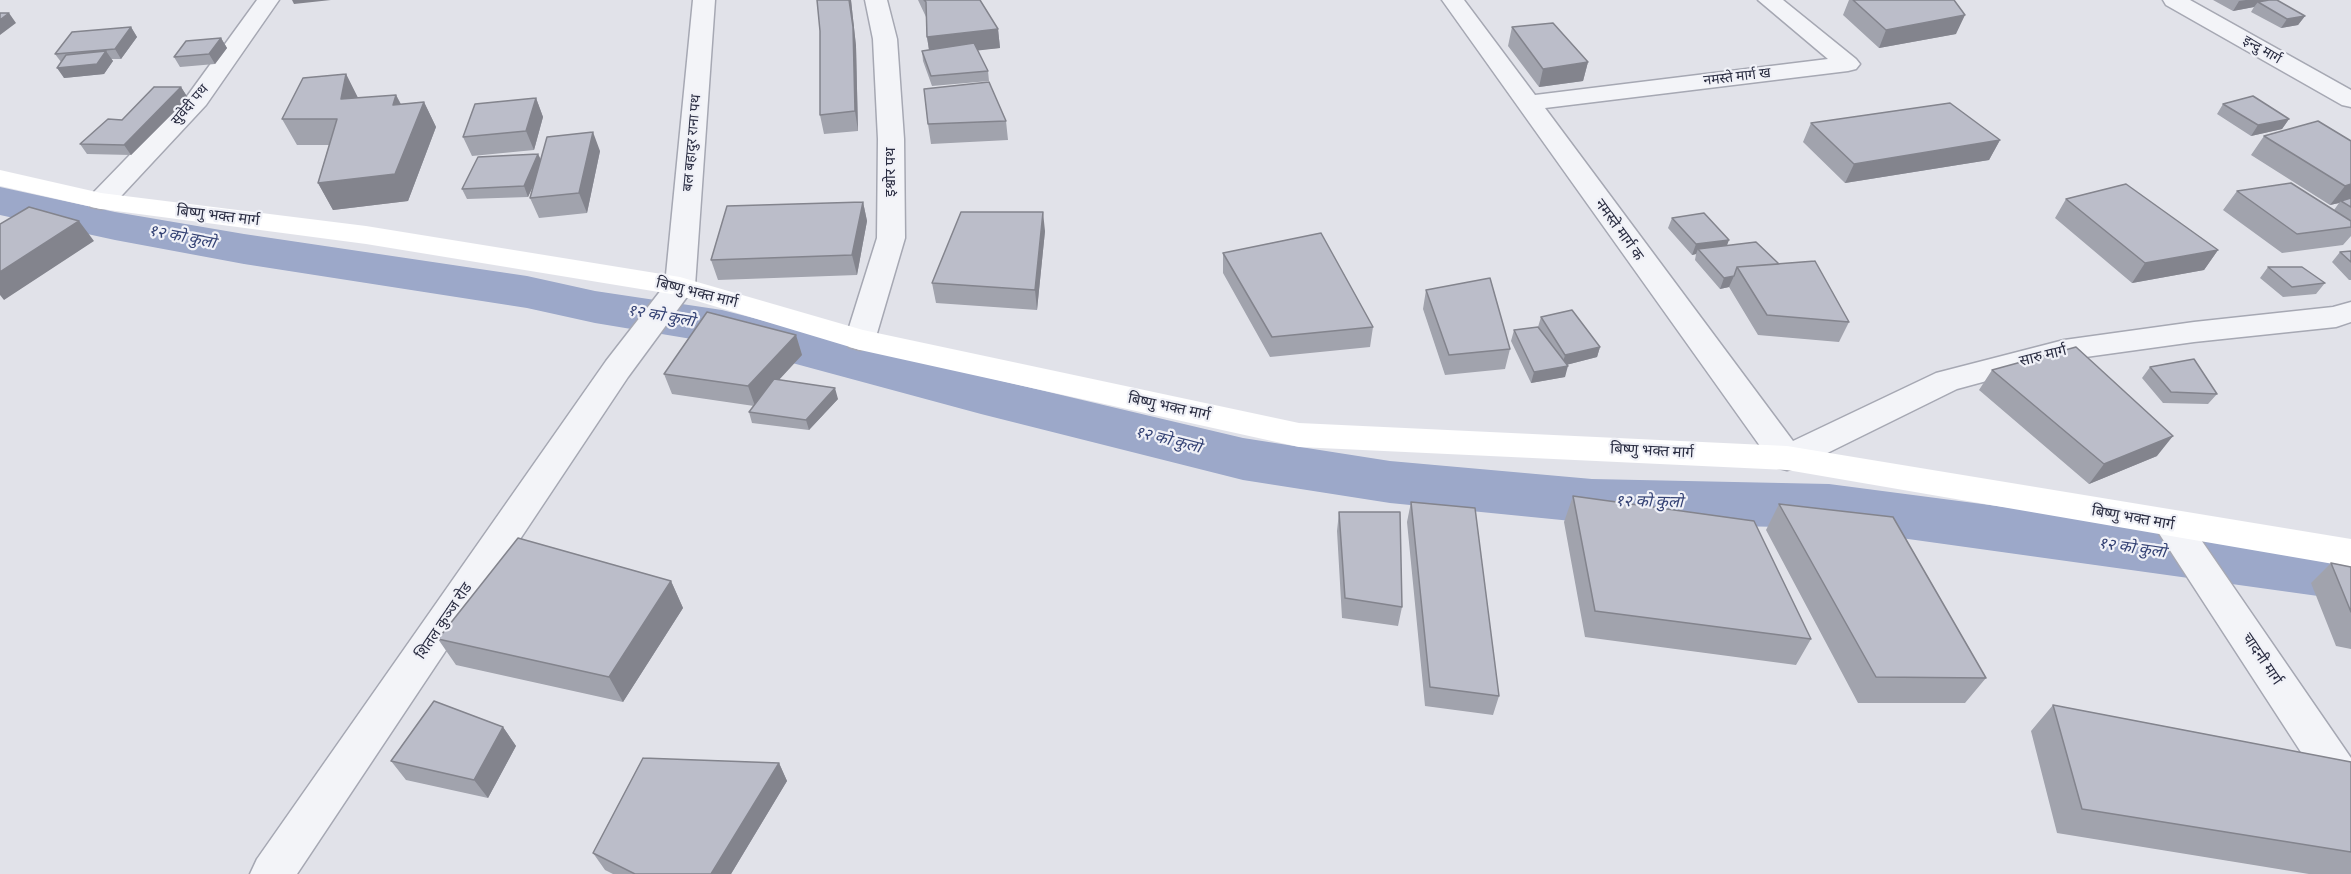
<!DOCTYPE html>
<meta charset="utf-8">
<style>
body{margin:0}
canvas{display:block;background:#e1e2e9}
</style>
<canvas width="2351" height="874"></canvas>
<script>
const c = document.querySelector('canvas').getContext('2d');
c.lineJoin = 'round';
const toPath = rows => new Path2D(rows.map(r => 'M' + r).join(''));
function fill(path, color) { c.fillStyle = color; c.fill(path, 'evenodd'); }
function strokePath(path, color, width, dash) { c.strokeStyle = color; c.lineWidth = width; c.lineCap = dash ? 'butt' : 'round'; c.setLineDash(dash || []); c.stroke(path); }
function write(font, color, halo, rows, align = 'center') {
  c.font = font + ' "IBM Plex Sans","Noto Sans Devanagari",sans-serif'; c.lineWidth = 4.5; c.setLineDash([]); c.textBaseline = 'middle'; c.strokeStyle = halo; c.fillStyle = color; for (const [text, x, y, turn = 0] of rows) {
    c.save(); c.translate(x, y); c.rotate((+turn || 0) * Math.PI / 180); c.textAlign = isNaN(turn) ? turn : align; if (halo) c.strokeText(text, 0, 0); c.fillText(text, 0, 0); c.restore();
  }
}
fill(toPath([
 [0,187,115,212,244,234,527,276,595,291,722,310,981,376,1243,438,1390,461,1592,479,1829,484,2318,548,2351,555,2351,603,2318,596,1829,528,1592,523,1390,503,1243,480,981,414,722,344,595,323,527,308,244,264,115,240,0,215,0,187]
]), '#9ca8c9');
const street = toPath([
 [257,0,279,0,206,105,111,207,101,209,91,207,87,201,91,195,188,95,257,0],
 [693,0,715,0,695,286,628,377,297,874,250,874,257,859,606,361,665,285,693,0],
 [865,0,887,0,897,39,904,139,905,238,875,340,871,347,860,350,849,347,845,340,877,238,878,139,873,39,865,0],
 [1442,0,1464,0,1535,95,1828,59,1758,0,1783,0,1856,59,1860,64,1856,69,1848,71,1545,108,1793,441,1936,373,2064,340,2194,322,2333,307,2351,302,2351,322,2336,327,2194,342,2064,360,1957,389,1799,467,1787,470,1775,467,1442,0],
 [2163,0,2190,0,2351,90,2351,107,2342,105,2166,5,2163,0],
 [2172,512,2184,515,2351,758,2351,812,2336,806,2160,535,2154,525,2160,515,2172,512]
]);
strokePath(street, '#a6a8b3', 3);
fill(street, '#f3f4f8');
fill(toPath([
 [0,170,101,193,366,226,680,277,863,330,1299,423,1787,446,2351,539,2351,567,1787,470,1299,447,860,350,677,295,366,244,101,209,0,186,0,170]
]), '#fff');
fill(toPath([
 [817,0,851,0,856,46,858,131,824,134,820,115,820,31],
 [918,0,924,0,998,29,1000,48,977,50,988,71,989,81,932,86,923,61,922,51,929,50,927,37,926,17],
 [1849,0,1954,0,1956,34,1879,48,1843,15],
 [2213,0,2265,0,2264,1,2305,16,2298,25,2281,28,2251,12,2254,7,2233,11],
 [131,27,137,37,121,59,111,59,113,61,104,74,64,78,61,62,55,54],
 [1512,27,1588,62,1583,81,1539,87,1508,46],
 [221,38,227,48,215,64,180,67,174,57],
 [346,74,358,98,396,95,401,104,424,102,436,127,408,201,333,210,318,183,329,145,297,145,282,119],
 [181,87,188,98,131,155,87,154,80,144],
 [536,98,543,117,534,150,472,156,463,137],
 [2223,104,2289,119,2282,129,2251,136,2217,114],
 [1006,121,1008,140,931,144,928,124],
 [1811,123,2000,140,1989,160,1845,183,1803,142],
 [2264,136,2351,141,2351,236,2343,245,2282,253,2223,210,2237,191,2334,210,2339,203,2330,205,2251,155],
 [600,151,587,213,539,218,530,198,535,182,528,197,467,199,462,189,538,154,541,160],
 [2066,199,2218,250,2204,270,2132,283,2055,218],
 [863,202,867,221,857,275,718,280,711,260],
 [1672,218,1727,245,1779,264,1849,322,1839,342,1758,335,1729,287,1720,289,1695,260,1696,254,1692,255,1668,228],
 [1045,231,1037,310,936,303,932,283],
 [2351,251,2351,280,2349,280,2332,262,2340,252],
 [1223,253,1373,327,1370,347,1270,357,1223,273],
 [2268,267,2325,283,2316,294,2283,297,2260,278],
 [1426,290,1510,349,1505,369,1445,375,1423,309],
 [1541,317,1600,347,1597,357,1566,365,1565,377,1531,383,1511,341,1514,330,1538,327],
 [796,335,802,355,778,380,838,399,809,430,752,423,749,412,754,406,672,394,664,374],
 [2150,367,2217,394,2208,404,2163,403,2142,378],
 [1992,370,2157,456,2089,484,1979,390],
 [1573,496,1811,639,1796,665,1585,637,1564,522],
 [1411,502,1499,696,1493,715,1425,706,1407,522],
 [1779,504,1986,678,1965,703,1858,703,1766,530],
 [1339,512,1402,607,1398,626,1342,618,1337,531],
 [2331,563,2351,567,2351,649,2336,646,2311,583],
 [671,581,683,608,623,702,456,665,438,639],
 [2053,705,2351,762,2351,874,2309,874,2057,833,2031,731],
 [503,727,516,746,488,798,406,780,391,761],
 [779,763,787,781,731,874,613,874,605,870,593,853]
]), '#a1a3ad');
fill(toPath([
 [292,0,331,0,294,4],
 [849,0,851,0,856,46,858,131,855,111],
 [2246,0,2265,0,2262,4,2258,2,2254,7,2233,11,2239,1],
 [9,13,16,23,0,35,0,20],
 [1965,15,1956,34,1879,48,1886,30],
 [2305,16,2298,25,2281,28,2287,19],
 [131,27,137,37,121,59,115,49],
 [998,29,1000,48,930,56,927,37],
 [221,38,227,48,215,64,209,54],
 [106,51,113,61,104,74,64,78,57,68],
 [1588,62,1583,81,1539,87,1543,69],
 [346,74,359,100,341,99],
 [181,87,188,98,131,155,124,145],
 [396,95,409,121,393,105],
 [536,98,543,117,534,150,526,131],
 [424,102,436,127,408,201,333,210,318,183],
 [2289,119,2282,129,2251,136,2258,125],
 [593,132,600,151,587,213,579,193],
 [2000,140,1989,160,1845,183,1854,164],
 [538,154,543,164,528,197,524,186],
 [2351,184,2351,200,2341,201,2339,203,2330,205,2345,186],
 [863,202,867,221,857,275,852,255],
 [1043,212,1045,231,1037,310,1035,290],
 [79,221,94,241,4,300,0,295,0,272],
 [1729,240,1725,251,1698,249,1696,254,1692,255,1696,244],
 [2218,250,2204,270,2132,283,2145,263],
 [1734,276,1729,287,1720,289,1724,278],
 [796,335,802,355,755,406,748,386],
 [1600,347,1597,357,1562,366,1565,355],
 [1568,366,1565,377,1531,383,1534,372],
 [835,388,838,399,809,430,806,420],
 [2173,436,2157,456,2089,484,2104,464],
 [671,581,683,608,623,702,609,677],
 [503,727,516,746,488,798,474,780],
 [779,763,787,781,731,874,711,874]
]), '#83848d');
const building = toPath([
 [817,0,849,0,853,27,855,111,820,115,820,31,817,0],
 [924,0,980,0,998,29,927,37,926,2,924,0],
 [1853,0,1954,0,1965,15,1886,30,1853,0],
 [2269,0,2277,0,2305,16,2287,19,2258,2,2269,0],
 [0,13,9,13,0,20,0,13],
 [1553,23,1588,62,1543,69,1512,27,1553,23],
 [131,27,115,49,55,54,72,32,131,27],
 [221,38,209,54,174,57,186,41,221,38],
 [974,43,988,71,931,76,922,51,974,43],
 [106,51,97,64,57,68,66,55,106,51],
 [346,74,341,99,396,95,393,105,424,102,395,174,318,183,337,119,282,119,303,78,346,74],
 [989,82,1006,121,928,124,924,89,989,82],
 [154,87,181,87,124,145,80,144,108,119,122,120,154,87],
 [2253,96,2289,119,2258,125,2223,104,2253,96],
 [536,98,526,131,463,137,475,104,536,98],
 [1950,103,2000,140,1854,164,1811,123,1950,103],
 [2318,121,2351,141,2351,184,2345,186,2264,136,2318,121],
 [593,132,579,193,530,198,547,137,593,132],
 [538,154,524,186,462,189,478,157,538,154],
 [2291,183,2351,221,2351,227,2297,234,2237,191,2291,183],
 [2126,184,2218,250,2145,263,2066,199,2126,184],
 [2351,198,2351,207,2341,201,2351,198],
 [863,202,852,255,711,260,727,206,863,202],
 [29,207,79,221,0,272,0,224,29,207],
 [961,212,1043,212,1035,290,932,283,961,212],
 [1704,213,1729,240,1696,244,1672,218,1704,213],
 [1321,233,1373,327,1272,337,1223,253,1321,233],
 [1756,242,1779,264,1737,267,1734,276,1724,278,1698,249,1756,242],
 [2351,251,2351,262,2340,252,2351,251],
 [1815,261,1849,322,1767,315,1737,267,1815,261],
 [2268,267,2302,267,2325,283,2292,287,2268,267],
 [1490,278,1510,349,1449,355,1426,290,1490,278],
 [1572,310,1600,347,1565,355,1541,317,1572,310],
 [707,312,796,335,748,386,664,374,707,312],
 [1538,327,1568,366,1534,372,1514,330,1538,327],
 [2076,347,2173,436,2104,464,1992,370,2076,347],
 [2194,359,2217,394,2171,392,2150,367,2194,359],
 [774,379,835,388,806,420,749,412,774,379],
 [1573,496,1754,521,1811,639,1595,611,1573,496],
 [1411,502,1475,508,1499,696,1430,687,1411,502],
 [1779,504,1893,517,1986,678,1876,677,1779,504],
 [1339,512,1400,512,1402,607,1345,598,1339,512],
 [518,538,671,581,609,677,438,639,518,538],
 [2331,563,2351,567,2351,612,2331,563],
 [434,701,503,727,474,780,391,761,434,701],
 [2053,705,2351,762,2351,852,2082,809,2053,705],
 [643,758,779,763,711,874,635,874,593,853,643,758]
]);
fill(building, '#bbbdc9');
strokePath(building, '#83848d', 1.5);
write('14px', '#292c41', '#f0f1f7', [
 ["इन्दु मार्ग",2262,50,30],
 ["नमस्ते मार्ग ख",1737,77,-7],
 ["सुवेदी पथ",190,105,-49],
 ["बल बहादुर राना पथ",692,143,-85]
]);
write('15px', '#292c41', '#f0f1f7', [
 ["इश्वोर पथ",891,172,-90],
 ["बिष्णु भक्त मार्ग",218,216,7],
 ["नमस्ते मार्ग क",1619,230,54],
 ["बिष्णु भक्त मार्ग",697,293,14],
 ["सारु मार्ग",2043,356,-14],
 ["बिष्णु भक्त मार्ग",1169,407,12],
 ["बिष्णु भक्त मार्ग",1652,451,3],
 ["बिष्णु भक्त मार्ग",2133,518,10],
 ["शितल कुञ्ज रोड",444,621,-56],
 ["चादनी मार्ग",2262,659,56]
]);
write('italic 16px', '#344274', '#f0f1f7', [
 ["१२ को कुलो",182,237,11],
 ["१२ को कुलो",661,316,10],
 ["१२ को कुलो",1168,440,14],
 ["१२ को कुलो",1649,502,1],
 ["१२ को कुलो",2132,548,8]
]);
</script>
